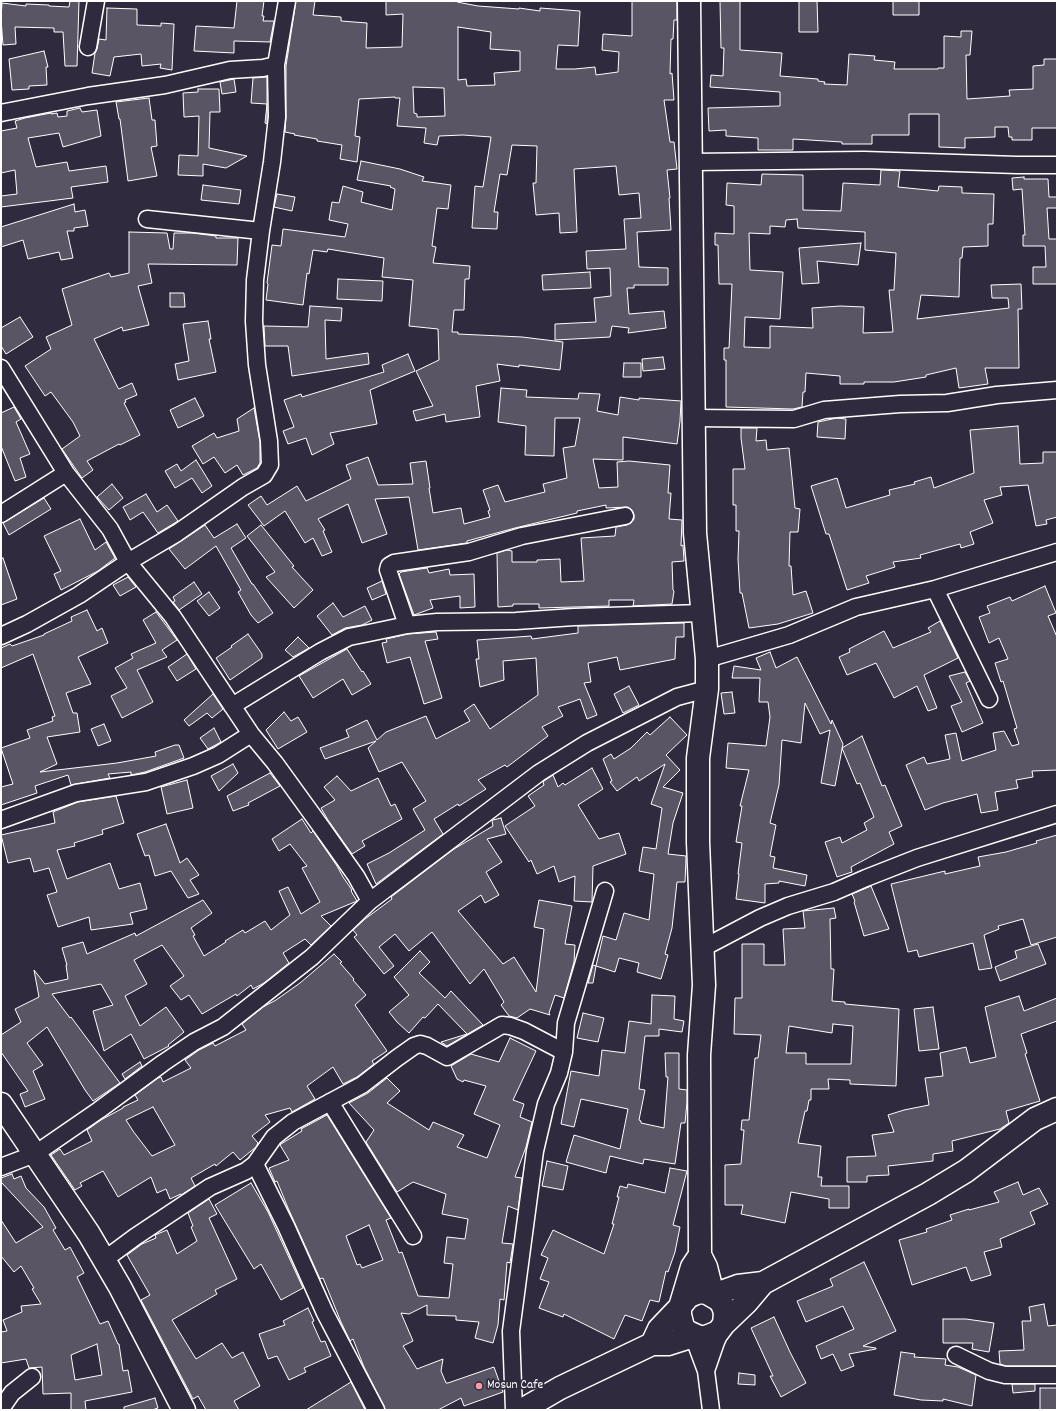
<!DOCTYPE html>
<style>
body{margin:0}
#map{position:relative;width:1058px;height:1411px;overflow:hidden;background:#2f2a3d;font-family:Dekko,sans-serif}
canvas{display:block}
.frame{position:absolute;inset:0;border:2px solid #fff;pointer-events:none}
</style>
<div id="map">
<canvas width="1058" height="1411"></canvas>
<div class="frame"></div>
</div>
<script>
const c = document.querySelector('canvas').getContext('2d');
c.lineJoin = 'round';
function fill(path, color) { c.fillStyle = color; c.fill(path, 'evenodd'); }
const toPath = rows => new Path2D(rows.map(r => 'M' + r).join(''));
function strokePath(path, color, width, dash) { c.strokeStyle = color; c.lineWidth = width; c.lineCap = dash ? 'butt' : 'round'; c.setLineDash(dash || []); c.stroke(path); }
function write(font, color, halo, rows, align = 'center') {
  c.font = font + ' Dekko,sans-serif'; c.lineWidth = 3.5; c.setLineDash([]); c.textBaseline = 'middle'; c.strokeStyle = halo; c.fillStyle = color; for (const [text, x, y, turn = 0] of rows) {
    c.save(); c.translate(x, y); c.rotate((+turn || 0) * Math.PI / 180); c.textAlign = isNaN(turn) ? turn : align; if (halo) c.strokeText(text, 0, 0); c.fillText(text, 0, 0); c.restore();
  }
}
const building = toPath([
 [70,1,79,1,77,66,65,66,63,32,54,32,54,28,15,27,16,44,3,45,1,19,2,3,26,6,26,4,49,5,49,6,69,7,70,1],
 [237,1,264,1,262,16,264,16,263,21,274,21,270,42,234,41,234,53,194,51,196,26,234,28,237,1],
 [296,1,315,1,313,15,341,17,341,21,367,23,366,48,402,47,403,14,386,15,386,1,457,1,457,2,478,6,519,9,519,8,540,11,540,8,580,11,578,46,558,45,556,69,575,69,595,67,596,75,618,72,619,52,602,50,603,34,632,36,632,1,677,1,677,20,674,20,673,39,671,39,670,74,672,73,674,100,664,100,670,142,674,142,677,169,667,170,670,198,669,198,671,230,637,232,639,267,668,268,668,285,634,285,634,288,627,288,629,314,664,311,666,328,628,333,629,328,612,326,610,337,555,340,555,324,596,322,594,298,611,296,610,268,587,269,586,251,626,249,624,219,641,218,639,193,619,195,616,166,574,169,577,232,560,233,559,213,536,215,533,183,536,183,537,146,512,145,507,175,500,174,494,212,498,212,497,229,472,228,475,186,483,187,491,137,463,135,439,136,437,145,424,143,426,128,397,126,400,98,395,98,395,97,359,99,355,136,360,137,357,162,340,159,342,145,317,141,317,139,294,135,295,134,285,132,286,117,286,66,296,1],
 [458,27,491,32,490,49,520,51,520,71,494,73,495,85,467,86,466,79,458,80,458,27],
 [413,87,444,88,445,116,417,117,417,114,414,113,413,87],
 [720,1,740,1,740,50,782,53,780,76,818,79,818,81,825,82,824,84,847,85,849,54,875,56,874,60,895,62,894,69,938,69,938,68,944,68,944,36,961,37,961,31,972,31,970,55,966,55,967,99,1010,96,1009,90,1033,89,1033,66,1044,65,1044,59,1057,59,1057,128,1032,128,1032,140,1012,140,1012,137,1009,137,1008,127,995,127,995,137,965,138,965,148,939,147,939,114,909,114,909,135,872,135,872,144,842,144,842,142,793,139,793,150,758,150,758,138,726,136,726,130,709,131,708,108,780,106,780,92,710,87,711,75,723,76,724,48,721,48,720,1],
 [799,1,817,1,818,32,799,32,799,1],
 [893,1,919,1,919,15,893,15,893,1],
 [107,8,137,9,137,25,161,26,161,23,174,24,172,70,160,68,161,64,142,66,141,54,114,57,110,76,92,73,95,53,97,49,99,39,106,40,107,8],
 [44,51,48,67,46,67,47,85,29,86,29,89,12,90,9,59,44,51],
 [267,77,267,124,265,123,267,104,251,103,253,78,267,77],
 [234,79,236,92,222,94,220,82,234,79],
 [198,89,219,89,220,112,210,112,209,148,247,156,226,168,203,164,203,176,178,175,179,155,198,156,199,116,184,117,183,93,198,92,198,89],
 [149,98,152,120,155,120,157,146,151,147,157,176,128,181,120,119,119,119,116,102,149,98],
 [80,108,82,112,97,110,101,136,63,147,59,133,28,138,36,167,67,162,69,171,106,166,108,182,71,187,73,198,1,207,1,196,17,194,15,170,1,173,1,131,17,128,15,121,25,118,51,113,51,114,57,113,58,117,67,116,67,111,80,108],
 [361,161,400,169,424,177,422,181,451,185,448,209,437,208,432,246,436,247,433,263,470,266,469,279,465,279,464,310,454,310,452,332,458,332,458,334,522,337,563,342,560,370,519,365,519,367,497,364,500,381,476,386,480,417,446,422,445,414,416,421,413,411,433,406,416,371,439,360,438,329,409,326,413,280,382,277,384,258,328,249,327,252,313,250,309,274,307,273,303,305,266,300,268,284,267,283,272,245,281,246,283,229,345,237,348,224,329,220,332,202,339,203,343,186,363,192,361,202,392,210,395,189,390,187,391,186,357,180,361,161],
 [881,170,900,171,898,187,938,191,939,186,962,187,962,193,994,194,993,224,988,224,988,246,963,247,962,258,960,258,959,297,921,295,917,319,1009,308,1008,298,992,298,991,285,1021,284,1022,309,1018,309,1019,368,985,368,988,384,959,388,956,368,926,375,926,377,894,382,864,382,864,384,840,384,840,376,806,373,805,392,803,392,802,407,793,409,726,407,726,360,724,360,724,348,729,348,732,284,719,284,718,245,715,245,715,233,734,234,734,206,726,205,727,183,761,185,762,174,803,175,803,210,841,211,843,183,880,185,881,170],
 [797,219,798,228,865,232,865,250,896,253,894,290,889,290,893,332,863,333,864,307,840,306,812,308,813,328,770,326,770,348,744,347,745,317,780,319,783,272,750,270,749,233,770,234,770,226,785,227,786,220,797,219],
 [1024,177,1024,179,1048,179,1049,197,1057,197,1057,208,1047,208,1049,239,1057,239,1057,284,1033,284,1033,267,1046,267,1045,246,1023,246,1023,235,1025,235,1022,189,1013,190,1012,178,1024,177],
 [203,185,241,190,239,204,201,200,203,185],
 [277,194,295,197,292,211,274,207,277,194],
 [74,204,75,212,85,210,88,226,74,228,74,231,67,231,73,258,61,260,59,252,28,259,23,240,1,247,1,227,74,204],
 [129,232,167,233,170,249,173,249,174,233,192,233,216,236,216,238,238,238,237,265,148,264,152,283,138,286,149,325,123,331,122,327,94,339,118,388,119,389,132,383,137,395,125,400,126,402,124,403,140,435,120,445,119,444,87,461,93,470,82,478,62,449,80,436,73,422,51,392,45,396,25,366,51,349,46,337,72,325,62,289,109,273,111,277,129,273,129,232],
 [861,243,858,265,817,261,819,283,802,284,799,248,861,243],
 [590,272,591,288,543,290,542,275,590,272],
 [338,279,383,281,382,301,337,299,338,279],
 [170,293,184,293,185,307,170,307,170,293],
 [310,306,342,308,341,321,325,320,326,359,368,353,369,364,292,376,288,346,265,346,264,326,308,327,310,306],
 [20,317,33,337,6,354,1,346,1,328,20,317],
 [208,321,211,339,209,339,216,372,178,380,175,364,189,361,183,324,208,321],
 [408,354,415,371,370,390,377,424,330,433,334,444,312,455,306,438,288,444,283,431,294,427,284,400,301,394,302,397,384,372,382,365,408,354],
 [663,357,665,369,643,371,642,359,663,357],
 [624,363,641,363,641,377,623,377,624,363],
 [501,388,527,390,526,397,578,399,579,393,600,394,597,411,618,415,620,397,639,400,639,398,681,401,680,421,677,444,623,437,623,460,593,459,599,488,618,487,617,462,629,461,670,465,668,493,671,493,669,519,682,520,681,546,683,545,684,561,672,562,673,590,674,591,672,604,633,606,634,600,609,600,609,606,539,608,539,604,513,604,513,606,498,607,497,553,507,550,512,551,512,562,537,562,537,560,560,559,561,582,584,581,581,538,615,536,616,527,627,525,631,523,634,519,634,515,632,510,628,507,606,508,606,505,577,511,577,513,515,528,467,541,467,543,418,550,409,497,375,499,387,534,362,543,348,504,318,519,325,530,323,531,332,552,322,556,313,538,305,543,285,511,264,526,248,505,261,496,267,505,297,486,306,501,351,479,346,465,368,457,378,485,413,484,410,463,426,461,430,488,429,488,433,513,461,508,464,524,490,517,488,511,490,510,483,490,498,485,505,502,545,492,543,484,567,478,563,448,575,446,580,418,555,418,554,456,525,455,526,426,498,422,501,388],
 [195,398,204,416,178,428,170,410,195,398],
 [14,407,21,419,16,422,30,454,20,458,26,477,15,481,1,446,1,413,14,407],
 [254,408,260,442,260,463,257,468,243,475,237,465,225,473,214,457,203,464,192,446,214,433,217,438,239,431,237,419,254,408],
 [837,418,846,419,845,439,817,437,818,422,837,418],
 [1018,426,1020,464,1043,463,1043,452,1057,452,1057,517,1046,520,1047,524,1036,526,1028,485,1000,487,1002,495,984,500,993,523,970,532,974,544,961,548,960,544,920,555,921,558,893,562,895,567,866,576,869,583,847,590,829,534,826,534,811,486,837,478,846,508,890,495,889,490,915,484,914,482,931,477,934,488,974,473,970,430,1018,426],
 [741,428,757,428,756,441,766,440,767,450,789,448,795,508,800,509,798,532,790,532,789,566,791,566,793,595,806,591,813,613,778,624,749,628,742,593,740,593,738,559,739,531,736,531,736,505,733,505,733,469,745,469,741,438,741,428],
 [196,460,212,486,202,493,192,478,175,488,165,471,177,464,181,471,196,460],
 [112,484,123,498,109,510,97,497,112,484],
 [146,494,157,512,167,505,178,521,158,533,143,512,130,520,123,507,146,494],
 [44,498,51,509,9,535,3,523,44,498],
 [80,519,95,550,106,542,115,558,98,571,61,590,54,574,61,571,44,536,80,519],
 [237,524,246,538,231,548,252,584,253,584,273,613,258,623,251,615,238,592,241,590,216,546,185,569,169,549,205,525,214,538,237,524],
 [261,525,294,566,292,567,313,590,294,608,266,577,275,572,247,536,261,525],
 [3,558,17,599,1,605,1,559,3,558],
 [427,568,429,573,449,569,450,575,474,574,475,607,460,608,460,596,430,600,433,608,414,615,399,574,401,572,427,568],
 [128,577,136,587,120,596,113,585,128,577],
 [382,581,386,594,372,600,367,588,382,581],
 [194,582,202,594,179,610,173,602,175,601,173,597,194,582],
 [1045,586,1056,613,1048,616,1057,637,1057,770,1032,771,1033,777,1016,780,1018,788,995,792,998,810,981,813,977,794,943,803,925,810,906,765,924,757,927,764,950,759,945,735,956,733,962,761,996,750,993,733,1004,731,1012,746,1019,744,1014,729,1017,728,1003,681,1001,682,995,663,1008,659,999,638,989,643,979,617,990,613,987,606,1010,597,1012,601,1045,586],
 [209,592,220,608,209,616,197,601,209,592],
 [333,603,343,617,365,606,372,620,362,625,345,628,332,635,317,616,333,603],
 [87,610,97,631,102,628,108,643,78,657,91,684,66,693,73,713,77,713,80,732,47,737,57,764,40,772,117,763,156,756,155,752,175,745,179,745,184,758,145,772,131,775,131,772,108,774,110,778,71,785,68,775,35,786,37,793,1,805,1,787,13,784,1,748,30,738,27,730,53,721,52,717,55,716,33,654,1,668,1,648,10,644,12,646,44,635,44,634,72,621,71,617,87,610],
 [156,612,177,640,162,650,167,657,137,670,153,702,122,718,111,696,127,688,115,668,133,658,131,654,156,643,143,620,156,612],
 [940,621,958,658,924,675,937,708,928,711,917,686,894,698,876,663,847,675,839,657,850,652,849,649,884,631,893,648,931,632,928,628,940,621],
 [684,623,684,637,676,637,675,659,620,670,617,657,588,663,591,682,584,683,597,715,587,719,580,699,558,707,563,716,542,727,548,736,507,767,505,765,478,780,486,789,459,806,458,804,434,819,443,834,376,884,367,864,389,853,425,830,413,809,426,801,402,762,379,772,368,748,376,741,325,759,320,748,349,737,346,730,367,720,377,740,386,732,426,716,436,739,470,721,464,711,474,704,490,729,538,695,536,658,503,661,504,680,480,687,476,659,479,659,477,640,531,636,532,639,578,633,578,626,684,623],
 [436,632,438,639,425,641,442,698,424,704,410,657,387,663,382,643,387,642,386,639,408,634,436,632],
 [248,634,262,654,262,658,230,680,216,658,232,647,231,646,248,634],
 [298,637,309,648,293,657,285,650,298,637],
 [347,649,362,672,363,671,371,684,352,695,343,679,313,698,299,676,347,649],
 [770,652,776,668,797,657,831,724,832,720,843,744,835,786,821,783,830,730,820,734,805,703,801,743,782,740,779,785,770,823,776,825,770,856,775,857,773,868,807,875,805,886,779,881,779,883,765,884,765,903,736,899,739,874,738,874,742,843,736,842,742,806,740,806,749,770,726,768,728,743,766,746,770,717,768,702,759,702,760,678,732,678,734,666,761,670,756,658,770,652],
 [187,654,196,669,177,681,168,667,187,654],
 [965,672,970,681,966,683,983,723,962,732,951,706,962,702,949,676,965,672],
 [629,686,639,705,623,713,614,694,629,686],
 [732,692,735,713,724,714,721,693,732,692],
 [213,694,223,709,212,718,207,713,189,726,184,720,213,694],
 [284,712,291,721,298,717,307,732,278,749,266,730,284,712],
 [670,717,687,735,666,755,680,770,663,787,683,793,673,823,668,854,686,856,686,858,685,882,677,882,672,928,665,954,668,955,661,979,637,972,639,963,619,958,615,972,596,966,593,983,588,983,593,965,596,966,603,936,616,940,624,913,649,920,654,874,639,871,643,847,656,849,662,808,651,804,665,764,639,781,637,777,617,791,610,782,612,781,603,759,611,754,614,759,631,748,647,732,650,735,670,717],
 [104,724,111,741,98,746,91,729,104,724],
 [214,728,221,742,208,749,200,738,214,728],
 [862,736,882,786,885,785,902,826,889,832,894,844,851,867,852,872,837,877,825,842,840,837,842,843,867,830,864,823,874,817,860,783,857,784,842,748,862,736],
 [233,764,238,773,219,791,211,776,233,764],
 [592,768,603,789,578,805,599,839,619,833,626,854,593,866,592,902,574,901,575,876,559,882,554,866,537,874,531,860,529,862,505,826,535,806,528,796,544,785,543,782,544,781,553,775,558,787,563,783,565,785,592,768],
 [270,773,280,786,248,803,249,805,233,811,227,796,270,773],
 [337,776,351,791,378,778,391,806,395,804,402,819,362,841,365,846,352,854,328,820,321,808,335,800,324,787,337,776],
 [187,780,193,808,167,814,161,787,187,780],
 [116,796,124,823,102,830,103,834,74,843,75,846,57,850,67,879,110,863,119,889,140,883,147,909,130,913,133,924,91,930,89,917,58,927,47,895,57,892,49,868,34,872,30,858,8,863,1,835,55,823,53,812,78,802,116,796],
 [501,818,506,834,487,839,502,862,486,872,499,895,485,903,481,895,458,911,503,964,514,957,536,992,544,929,534,927,539,900,572,906,565,944,575,945,574,962,564,998,555,995,549,1013,550,1015,530,1009,517,1018,509,1016,501,1005,504,1002,484,969,470,984,432,932,409,951,395,934,379,947,394,966,384,974,354,937,357,935,353,930,365,919,392,899,391,897,454,849,493,826,492,821,493,820,501,818],
 [302,819,311,833,313,831,337,866,343,877,352,890,351,891,357,901,321,916,331,926,311,945,305,939,283,953,289,963,264,983,253,989,251,985,237,996,236,994,202,1014,189,995,181,1000,170,986,184,976,162,945,134,960,147,984,125,996,140,1026,166,1007,184,1032,168,1045,169,1046,144,1059,131,1034,104,1051,93,1011,113,1005,101,984,52,994,70,1018,71,1017,120,1083,93,1101,85,1090,47,1027,27,1043,43,1065,33,1071,45,1099,25,1107,20,1094,28,1091,1,1052,1,1035,21,1022,15,1009,39,997,34,970,45,984,68,979,66,965,67,965,62,948,83,942,87,954,135,933,136,936,203,900,212,913,191,928,195,935,193,936,204,956,226,942,225,941,243,930,245,933,265,921,271,930,290,915,279,891,288,887,301,914,320,902,302,868,307,866,290,844,279,851,272,839,302,819],
 [166,824,180,863,187,858,199,875,190,880,199,894,188,898,171,871,155,876,149,855,145,856,137,834,166,824],
 [1057,835,1057,937,1031,945,1023,919,998,926,999,929,984,935,992,968,979,970,973,943,919,957,917,950,908,952,891,884,945,871,945,874,980,866,978,857,1006,852,1037,843,1036,841,1057,835],
 [871,886,889,929,864,936,854,902,855,901,852,894,871,886],
 [834,908,836,918,830,919,831,969,834,969,832,1001,845,1002,845,1004,899,1009,896,1086,850,1084,850,1080,828,1079,829,1089,811,1089,811,1100,809,1100,807,1111,805,1111,798,1143,821,1146,818,1177,822,1177,821,1186,849,1186,849,1208,829,1208,829,1199,791,1192,785,1223,741,1214,743,1205,725,1205,725,1165,741,1164,744,1130,741,1130,742,1120,749,1120,755,1058,758,1058,761,1035,734,1034,735,998,742,998,742,944,764,944,764,965,785,965,783,929,805,928,803,911,834,908],
 [833,1024,853,1026,851,1064,806,1064,806,1053,786,1053,789,1026,832,1033,833,1024],
 [1038,944,1046,964,1000,981,995,967,1017,958,1015,951,1038,944],
 [420,951,430,962,419,973,445,998,451,991,483,1025,447,1046,441,1042,467,1034,438,1004,425,1018,423,1017,409,1033,397,1022,389,1012,409,995,394,977,420,951],
 [334,954,342,962,340,963,354,979,353,980,366,995,355,1005,387,1051,372,1061,374,1064,357,1077,343,1084,333,1067,307,1086,315,1099,292,1112,290,1108,265,1115,270,1122,252,1136,258,1143,256,1147,240,1160,233,1152,216,1166,215,1164,191,1178,195,1186,181,1195,181,1194,170,1199,166,1189,157,1193,151,1177,118,1197,103,1171,80,1183,82,1186,75,1190,51,1155,60,1149,64,1155,92,1141,87,1130,101,1120,123,1108,123,1107,138,1100,135,1095,158,1078,161,1077,163,1082,191,1068,185,1060,199,1050,213,1043,215,1046,246,1030,242,1024,263,1007,276,1000,300,983,334,954],
 [153,1107,175,1145,152,1156,133,1131,126,1120,153,1107],
 [652,995,675,996,674,1019,684,1021,682,1032,659,1029,659,1036,645,1036,639,1089,645,1090,639,1120,641,1121,641,1123,664,1128,668,1077,666,1077,665,1053,679,1053,679,1089,687,1090,687,1102,685,1123,681,1123,675,1164,644,1159,643,1164,610,1156,606,1173,566,1162,574,1135,620,1149,628,1109,581,1099,574,1127,561,1124,571,1071,599,1076,602,1050,625,1053,629,1021,651,1024,652,995],
 [1019,996,1024,1011,1057,998,1057,1021,1021,1034,1027,1053,1025,1054,1040,1101,1006,1111,1009,1123,1000,1129,952,1141,953,1151,933,1154,933,1161,888,1166,889,1175,867,1176,867,1182,847,1182,847,1157,876,1156,872,1135,894,1132,888,1115,904,1110,929,1105,925,1078,943,1076,940,1053,966,1047,970,1063,996,1057,985,1007,1019,996],
 [933,1007,939,1049,919,1051,914,1009,933,1007],
 [583,1013,604,1018,598,1042,577,1038,583,1013],
 [510,1038,536,1051,513,1100,524,1104,520,1117,532,1122,526,1147,515,1177,522,1178,518,1210,508,1206,502,1243,513,1244,510,1263,507,1262,504,1300,500,1299,498,1325,493,1343,475,1338,479,1322,456,1320,456,1316,427,1315,427,1305,409,1314,401,1313,413,1341,403,1346,417,1369,443,1359,441,1371,446,1383,448,1383,494,1367,503,1392,464,1406,461,1398,438,1410,385,1410,384,1406,364,1367,353,1339,350,1341,341,1322,323,1278,320,1279,288,1208,277,1181,275,1182,269,1168,289,1160,280,1145,281,1144,302,1131,301,1129,327,1115,391,1218,386,1220,399,1253,402,1252,418,1296,449,1298,453,1264,444,1263,447,1237,465,1239,468,1219,442,1214,446,1194,413,1182,397,1192,366,1142,374,1130,349,1103,368,1093,387,1078,400,1091,387,1103,429,1130,433,1122,464,1135,457,1147,487,1158,500,1125,474,1114,486,1086,464,1080,463,1082,457,1079,451,1066,471,1054,499,1062,510,1038],
 [369,1225,383,1260,362,1268,360,1264,357,1265,346,1236,369,1225],
 [140,1062,142,1066,125,1079,122,1074,140,1062],
 [547,1161,568,1166,563,1190,542,1186,547,1161],
 [670,1168,687,1171,673,1225,680,1227,675,1252,668,1272,666,1271,659,1302,650,1300,642,1321,625,1315,614,1339,564,1314,563,1317,539,1308,549,1282,540,1279,548,1258,541,1255,553,1230,604,1254,614,1224,612,1224,619,1197,617,1197,620,1186,627,1188,628,1184,665,1193,670,1168],
 [12,1174,14,1179,21,1176,26,1188,44,1207,56,1228,53,1230,65,1250,70,1247,84,1273,77,1277,100,1324,108,1321,118,1344,119,1344,123,1371,128,1370,132,1392,85,1401,86,1410,71,1410,71,1393,43,1394,42,1367,29,1368,26,1359,1,1363,1,1332,7,1331,3,1320,22,1312,21,1306,41,1304,32,1289,34,1288,21,1266,14,1272,1,1256,1,1220,16,1243,43,1227,1,1182,1,1178,12,1174],
 [97,1344,102,1375,75,1380,71,1355,97,1344],
 [1018,1182,1023,1195,1039,1188,1048,1204,1030,1212,1035,1224,1000,1239,1002,1247,984,1252,991,1275,971,1281,966,1267,912,1285,899,1240,927,1232,926,1229,952,1220,950,1215,969,1209,969,1210,999,1202,994,1192,1018,1182],
 [251,1183,268,1212,303,1288,281,1300,261,1264,254,1269,215,1205,251,1183],
 [209,1199,217,1214,209,1218,237,1279,215,1290,217,1294,172,1320,196,1359,222,1343,232,1358,243,1352,260,1386,234,1401,239,1410,206,1410,198,1396,193,1399,141,1300,150,1295,127,1255,142,1244,156,1238,155,1235,167,1230,177,1254,197,1241,191,1227,193,1226,188,1213,209,1199],
 [864,1262,896,1331,863,1346,876,1348,876,1349,849,1354,854,1366,841,1371,833,1354,821,1359,816,1346,854,1329,843,1306,806,1322,797,1301,833,1286,830,1279,864,1262],
 [1044,1304,1048,1326,1057,1325,1057,1366,1006,1366,1000,1364,999,1351,1024,1350,1022,1321,1031,1321,1029,1307,1044,1304],
 [308,1308,314,1321,312,1322,321,1342,325,1341,331,1356,304,1368,306,1372,289,1380,277,1356,268,1359,259,1334,285,1325,283,1321,308,1308],
 [774,1317,790,1352,806,1383,781,1397,770,1376,773,1376,751,1328,774,1317],
 [943,1319,966,1319,994,1323,989,1352,972,1349,973,1343,943,1343,943,1319],
 [901,1352,915,1354,914,1357,946,1359,945,1365,958,1367,976,1375,972,1406,943,1399,943,1401,921,1400,894,1395,901,1352],
 [739,1373,755,1375,755,1385,738,1384,739,1373],
 [351,1382,365,1410,306,1410,351,1382],
 [1012,1384,1035,1384,1035,1391,1013,1393,1012,1384],
 [1040,1388,1057,1388,1057,1410,1040,1410,1040,1388],
 [155,1398,158,1408,152,1410,124,1410,124,1407,155,1398]
]);
fill(building, '#595564');
strokePath(building, '#fff', 1);
const street = toPath([
 [88,47,96,1],
 [1,113,88,96,165,85,230,70,263,68,276,65],
 [691,162,864,160,1017,165,1057,165],
 [147,219,261,231],
 [1,368,66,473,110,529,128,562,173,617,251,734,275,763,322,828,356,876,370,901],
 [694,418,794,419,824,410,900,404,947,403,997,395,1057,390],
 [1,514,66,473],
 [935,589,989,699],
 [407,625,388,570,389,566,394,563,469,552,522,536,625,516],
 [1,636,27,624,79,595,128,562,177,533,243,487,264,475,270,465,269,441,257,365,254,321,255,280,261,231,272,162,277,117,276,65,287,1],
 [707,659,789,635,856,607,935,589,1057,552],
 [232,706,320,652,349,637,369,633,407,625,437,622,516,621,574,617,702,613],
 [1,820,76,793,146,782,193,766,218,755,251,734],
 [703,948,760,918,788,906,834,892,866,878,917,858,1057,814],
 [330,1102,413,1236],
 [255,1164,286,1226,325,1313,376,1410],
 [1,1167,35,1154,99,1110,163,1063,194,1042,223,1027,312,957,370,901,539,773,587,743,677,697,707,689],
 [104,1260,135,1237,210,1187,246,1171,255,1164,274,1137,293,1122,362,1085,397,1058,414,1046,420,1044,427,1046,447,1057,502,1025,510,1026,524,1031,564,1052],
 [693,1336,706,1371,711,1410],
 [956,1355,989,1371,1005,1375,1057,1375],
 [706,1371,716,1342,723,1326],
 [2,1410,3,1406,12,1393,32,1377],
 [514,1410,511,1331,535,1151,546,1104,559,1073,564,1052,566,1023,605,891]
]);
const secondary = toPath([
 [689,1,695,533,707,659,707,689,698,758,698,842,704,985,699,1055,700,1255,706,1267,713,1295,738,1286,763,1283,928,1194,966,1171,1035,1119,1057,1109],
 [700,1292,707,1293,719,1300,723,1306,725,1313,724,1324,718,1332,706,1337,699,1337,688,1332,683,1327,680,1315,680,1307,688,1297,694,1294,700,1292],
 [724,1324,747,1302,763,1283],
 [652,1344,659,1329,680,1307,692,1267,700,1255],
 [522,1410,560,1388,652,1344,668,1344,693,1336]
]);
const primary = toPath([
 [1,1104,89,1234,120,1287,184,1410]
]);
strokePath(street, '#fff', 19);
strokePath(secondary, '#fff', 25);
strokePath(primary, '#fff', 25);
strokePath(street, '#2f2a3d', 16);
strokePath(secondary, '#2f2a3d', 22);
strokePath(primary, '#2f2a3d', 22);
for (const [x, y, r, color] of [
 [479,1386,4,"#ff9aa2"]
]) { const dot = new Path2D(); dot.arc(x, y, r, 0, 2 * Math.PI); c.fillStyle = color; c.fill(dot); strokePath(dot, '#2f2a3d', 1.5); }
write('13px', '#fff', '#2f2a3d', [
 ["Mosun Cafe",487,1386]
], 'left');
</script>
